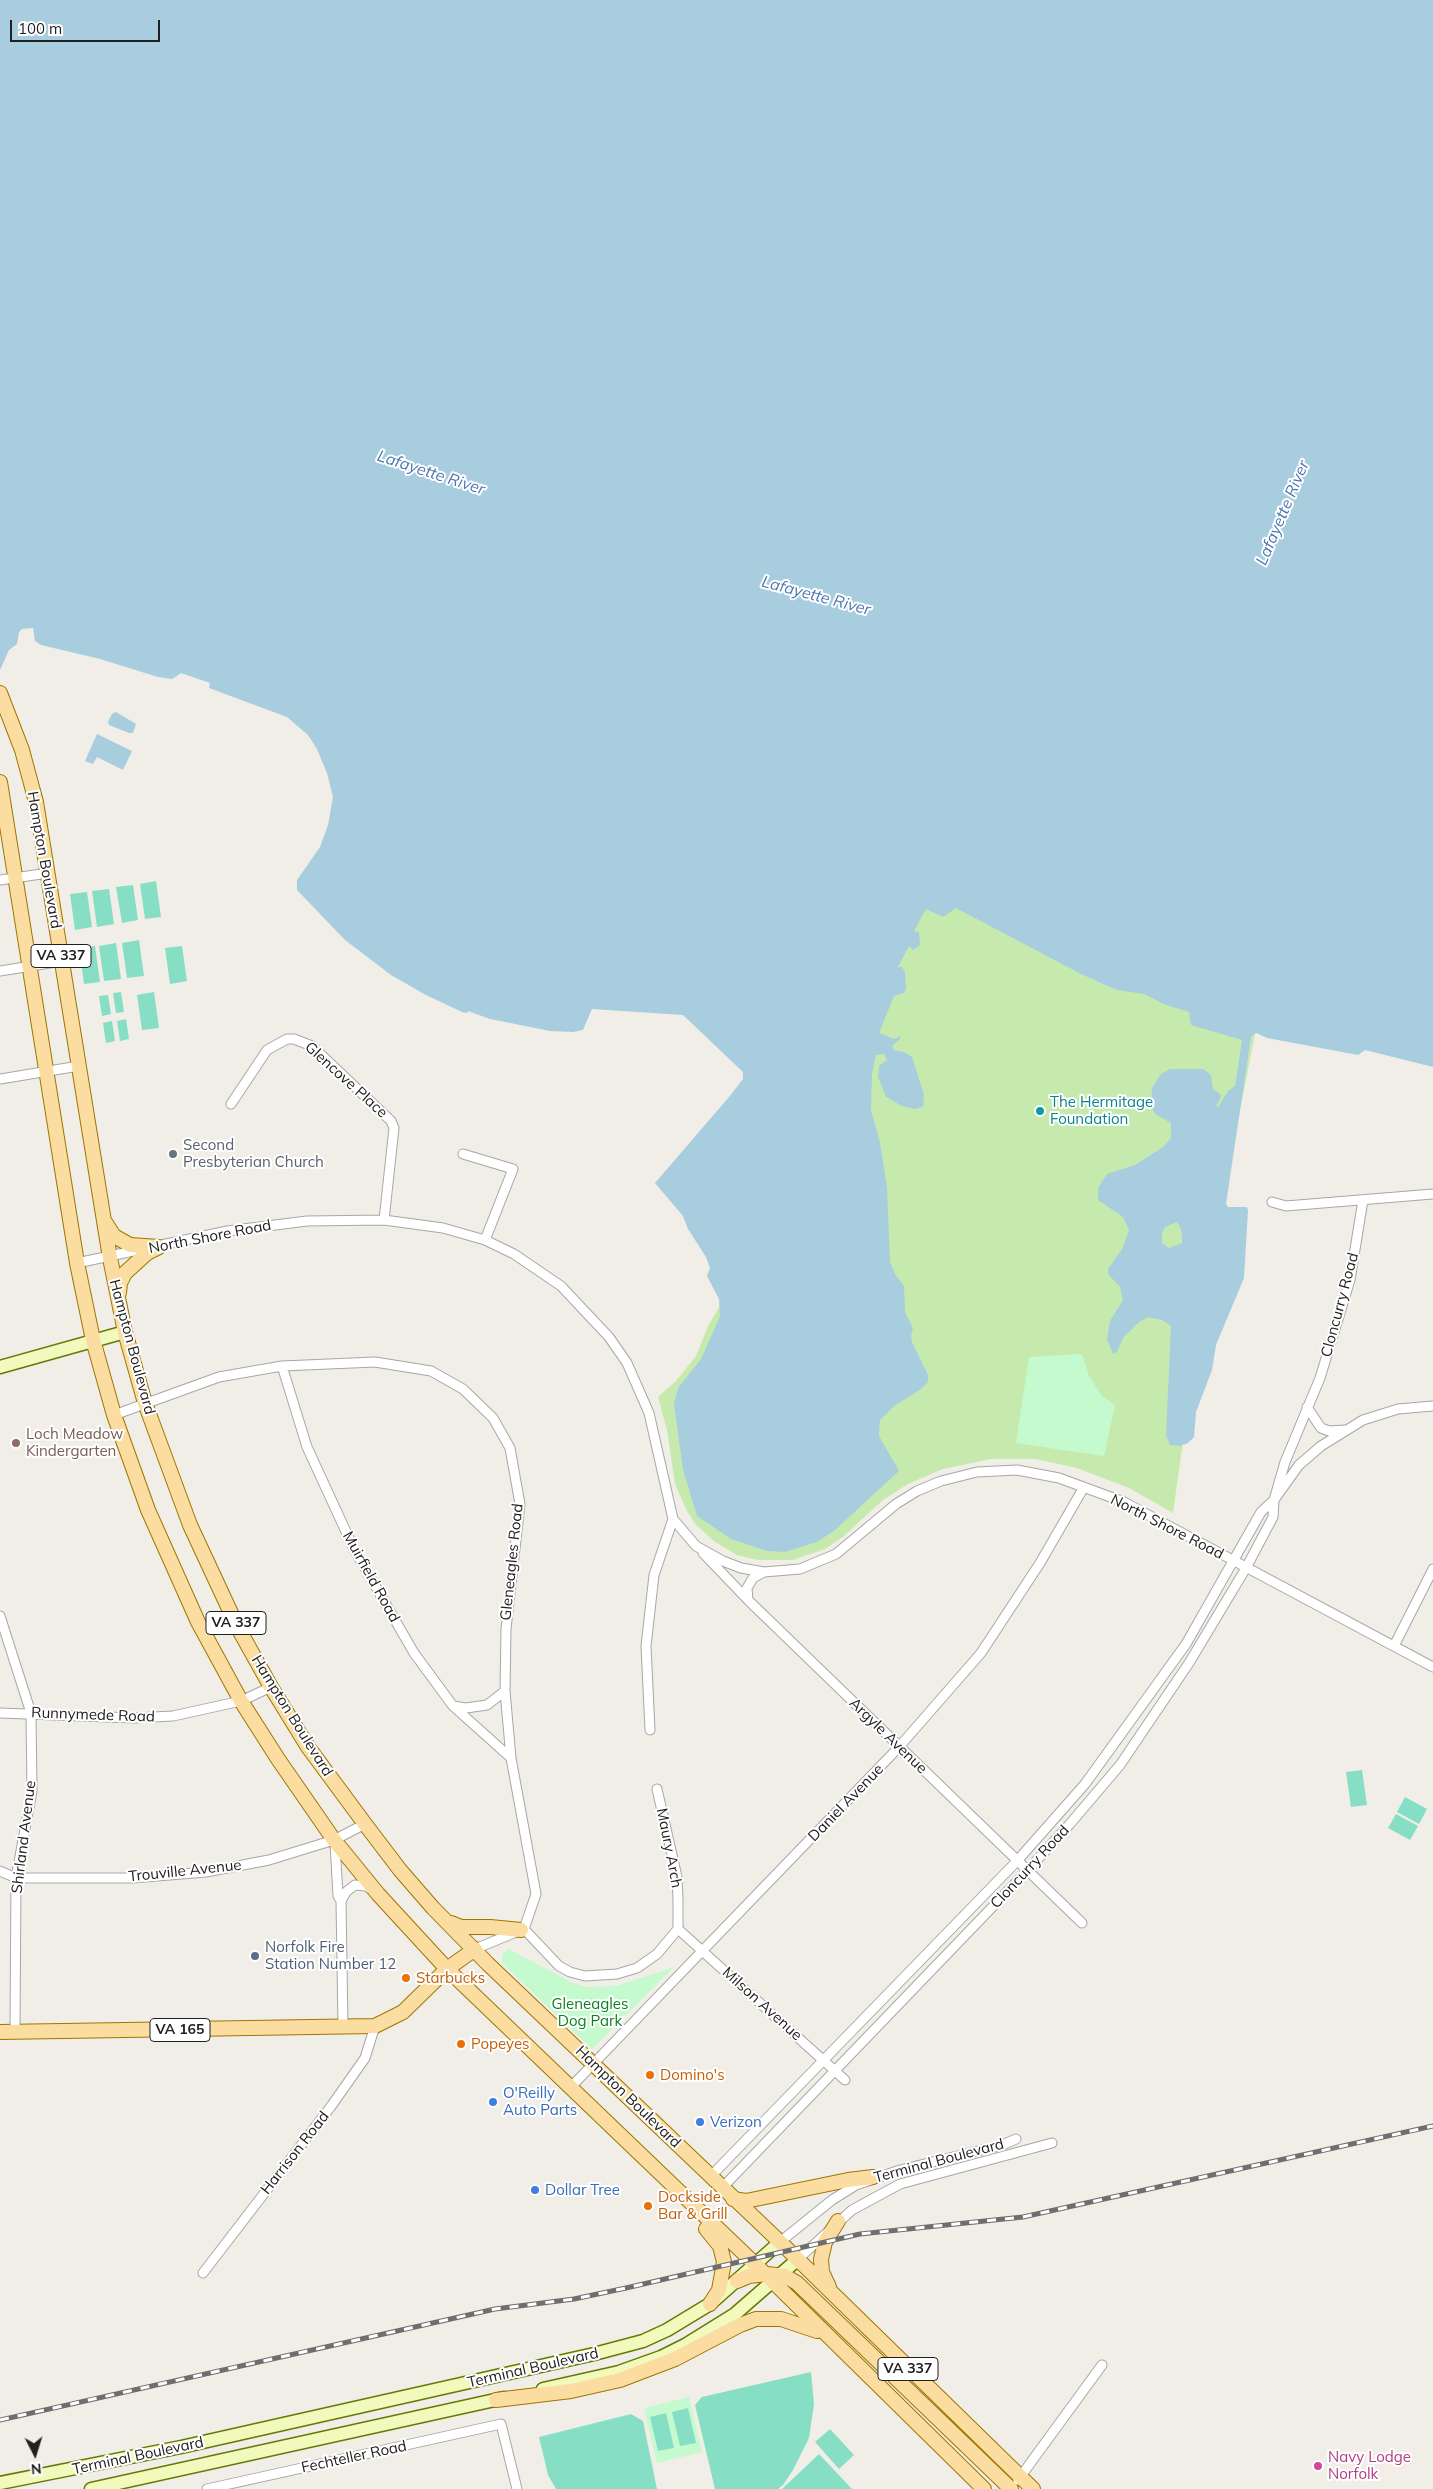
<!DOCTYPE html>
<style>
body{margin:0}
#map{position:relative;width:1433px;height:2489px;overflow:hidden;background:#f1eee7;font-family:Mulish,sans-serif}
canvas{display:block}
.north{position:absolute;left:10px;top:2429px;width:50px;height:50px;-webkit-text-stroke:4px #fff;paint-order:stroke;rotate:175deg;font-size:14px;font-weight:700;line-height:20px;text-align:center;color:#202020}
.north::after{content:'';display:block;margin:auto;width:18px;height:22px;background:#202020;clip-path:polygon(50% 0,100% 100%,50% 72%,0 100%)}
.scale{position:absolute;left:10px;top:20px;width:150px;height:22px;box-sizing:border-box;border:2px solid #202020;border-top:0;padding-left:6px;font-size:15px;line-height:18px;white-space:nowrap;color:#202020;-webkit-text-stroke:4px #fff;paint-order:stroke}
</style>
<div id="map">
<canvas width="1433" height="2489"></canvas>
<div class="north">N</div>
<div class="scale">100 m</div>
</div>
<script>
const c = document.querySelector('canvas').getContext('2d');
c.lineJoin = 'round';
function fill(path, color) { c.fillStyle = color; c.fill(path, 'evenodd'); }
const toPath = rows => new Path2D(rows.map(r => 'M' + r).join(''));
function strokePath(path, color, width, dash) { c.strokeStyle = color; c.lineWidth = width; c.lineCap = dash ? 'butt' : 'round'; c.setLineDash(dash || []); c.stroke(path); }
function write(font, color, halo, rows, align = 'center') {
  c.font = font + ' Mulish,sans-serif'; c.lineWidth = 4; c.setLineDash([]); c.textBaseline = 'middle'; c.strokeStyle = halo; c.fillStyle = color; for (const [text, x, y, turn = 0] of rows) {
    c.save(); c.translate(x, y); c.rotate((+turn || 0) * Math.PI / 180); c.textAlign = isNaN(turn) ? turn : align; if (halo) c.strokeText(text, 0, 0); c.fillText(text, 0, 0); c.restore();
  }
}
fill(toPath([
 [910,662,1259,1013,1232,1152,1180,1212,1190,1392,1173,1513,1129,1488,1077,1468,1036,1459,991,1459,943,1469,908,1484,883,1500,843,1537,825,1549,793,1560,758,1560,737,1555,715,1542,695,1524,687,1511,675,1484,667,1430,658,1397,676,1381,696,1356,709,1324,865,1070]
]), '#c6eaae');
fill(toPath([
 [1082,1354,1089,1376,1101,1395,1115,1405,1104,1456,1016,1443,1029,1357],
 [509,1949,571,1982,586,1987,616,1986,674,1967,592,2049,502,1963,502,1954],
 [689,2397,702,2452,657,2463,644,2408]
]), '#c5face');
fill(toPath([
 [156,881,161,917,145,919,140,884],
 [133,885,138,920,122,923,116,887],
 [109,889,114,924,97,927,92,891],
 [87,892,92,927,75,930,70,894],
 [139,940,144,976,127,978,122,943],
 [116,943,121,979,104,981,99,946],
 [95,946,100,982,84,984,79,948],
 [182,946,187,981,170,984,165,948],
 [121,992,124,1012,116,1013,113,993],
 [154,992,159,1028,142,1030,137,995],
 [108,995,111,1014,102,1016,99,996],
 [126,1019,129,1039,120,1041,117,1021],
 [112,1021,115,1041,106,1043,103,1023],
 [1362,1770,1367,1805,1351,1807,1346,1772],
 [1405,1797,1427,1809,1419,1824,1397,1812],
 [1396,1814,1418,1826,1410,1840,1388,1828],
 [811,2372,814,2404,809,2438,793,2470,783,2485,778,2489,715,2489,695,2405,702,2397],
 [688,2408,696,2443,680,2446,672,2412],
 [666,2413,674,2448,658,2451,650,2417],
 [631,2414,643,2421,657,2489,556,2489,548,2475,539,2437],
 [830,2429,854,2455,839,2469,815,2442],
 [819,2454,852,2489,782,2489]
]), '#86dfc4');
fill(toPath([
 [0,0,1433,0,1433,1067,1365,1050,1358,1055,1267,1038,1256,1033,1251,1037,1226,1204,1228,1207,1247,1207,1248,1211,1244,1278,1216,1345,1212,1370,1196,1412,1194,1437,1188,1443,1180,1446,1170,1445,1166,1435,1171,1326,1162,1320,1148,1317,1139,1322,1123,1338,1117,1352,1113,1354,1107,1340,1110,1321,1123,1300,1120,1287,1108,1274,1108,1269,1122,1249,1129,1230,1123,1217,1098,1200,1098,1188,1107,1174,1135,1165,1163,1147,1171,1138,1171,1123,1155,1114,1151,1106,1152,1088,1160,1075,1170,1069,1203,1069,1211,1075,1213,1089,1220,1094,1221,1097,1216,1106,1218,1107,1228,1091,1235,1086,1242,1040,1191,1025,1189,1012,1166,1005,1144,994,1117,990,1081,974,956,908,943,917,926,909,914,931,919,932,920,945,913,950,909,946,898,967,902,967,905,972,906,989,904,993,894,996,879,1033,894,1039,901,1036,900,1039,892,1046,894,1050,906,1053,912,1057,924,1095,923,1107,915,1109,902,1106,886,1097,878,1077,879,1066,887,1060,884,1054,876,1055,872,1074,871,1110,880,1143,887,1188,890,1262,895,1274,904,1286,905,1312,913,1328,911,1336,912,1342,928,1375,928,1382,921,1389,894,1406,880,1420,879,1436,899,1471,835,1530,817,1542,785,1552,767,1551,731,1539,697,1516,683,1470,674,1404,678,1388,701,1359,710,1339,720,1316,719,1299,707,1276,710,1268,706,1257,688,1229,683,1216,655,1183,729,1097,743,1079,743,1072,683,1015,592,1009,583,1030,573,1032,550,1031,490,1019,468,1011,467,1013,462,1012,426,995,391,975,345,940,297,890,297,880,320,847,328,825,333,797,327,773,317,749,308,735,287,717,209,688,210,683,181,673,172,679,158,677,100,659,41,645,35,641,33,628,22,629,19,632,17,644,9,650,0,670],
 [1177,1222,1181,1229,1182,1243,1169,1248,1162,1243,1162,1233,1165,1227],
 [116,712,136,724,133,733,129,733,109,725,108,722,112,714],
 [97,734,132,751,123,770,97,757,93,764,85,761]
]), '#a8cdde');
const street = toPath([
 [0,880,48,873],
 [0,971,62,961],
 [0,1079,79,1066],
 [231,1104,267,1050,287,1039,294,1039,312,1046,391,1121,394,1128,384,1220],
 [463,1154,513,1169,485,1240],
 [1272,1202,1286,1206,1433,1194],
 [77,1263,227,1231,307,1221,384,1220,443,1228,485,1240,514,1254,561,1286,609,1337,627,1363,649,1413,673,1519,696,1546,723,1561,741,1568,764,1572,800,1569,836,1554,896,1504,917,1491,941,1481,977,1472,1017,1470,1059,1478,1124,1502,1433,1667],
 [282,1366,307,1447,354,1549,414,1653,453,1706,511,1758],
 [1307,1407,1321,1428,1329,1431,1345,1430],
 [114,1415,219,1377,282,1366,375,1362,431,1371,463,1389,493,1418,510,1448,520,1504,506,1629,505,1691,511,1758,536,1894,524,1929],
 [703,1553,748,1600,1082,1923],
 [748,1600,747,1588,753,1578,764,1572],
 [0,1616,31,1713,32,1791,16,1878,15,2031],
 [1394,1646,1433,1569],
 [453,1706,466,1708,487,1705,505,1691],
 [0,1713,134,1718,173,1716,241,1701,271,1687],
 [650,1730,646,1646,654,1575,673,1519],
 [335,1843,338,1896,341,1901,343,2027],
 [0,1871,16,1878,133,1878,206,1872,269,1860,334,1840,365,1824],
 [341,1901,346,1892,355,1885,366,1886,372,1890],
 [524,1929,559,1966,570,1972,585,1976,617,1974,637,1968,657,1954,678,1929,678,1900,677,1877,657,1789],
 [678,1929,845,2080],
 [475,1949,516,1932],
 [570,2088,899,1747,981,1653,1040,1563,1084,1487],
 [711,2176,1017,1861,1085,1784,1186,1644,1261,1512,1274,1500,1299,1465,1321,1446,1363,1420,1398,1409,1433,1406],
 [722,2188,1027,1871,1069,1825,1120,1765,1189,1663,1246,1568,1273,1517,1274,1500,1285,1462,1320,1378,1350,1280,1363,1200],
 [780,2242,832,2200,856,2185,900,2170,1002,2145,1016,2139],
 [797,2260,852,2210,900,2184,1052,2143],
 [203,2273,332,2105,365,2058,375,2026],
 [1018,2480,1102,2365],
 [207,2489,501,2424,517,2489]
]);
const secondary = toPath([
 [0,1367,125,1332],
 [543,2389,619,2372,661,2357,685,2345,735,2314,797,2260],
 [0,2483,181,2447,594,2354,643,2341,667,2330,710,2304,780,2242],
 [91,2489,504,2398]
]);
const primary = toPath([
 [0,693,22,750,36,802,110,1258,125,1332,145,1403,190,1525,237,1626,271,1687,308,1747,365,1824,400,1870,433,1908,488,1964,780,2242,1033,2489],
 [0,782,77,1263,93,1340,114,1415,148,1510,198,1622,241,1701,278,1759,334,1840,378,1894,447,1969,756,2265,984,2489],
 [105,1222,114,1236,130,1245,159,1247],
 [119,1293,120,1283,125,1273,147,1253,159,1247],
 [451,1923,461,1927,490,1927,521,1930],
 [0,2032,375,2026,403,2012,447,1969,475,1949],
 [733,2199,746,2201,848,2180,873,2177],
 [706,2229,720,2246,724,2262,719,2290,710,2304],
 [737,2281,749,2276,767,2274,785,2276,797,2283,1011,2489],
 [829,2287,822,2272,821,2259,825,2242,838,2221],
 [496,2400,571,2391,620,2380,675,2359,740,2325,756,2319,781,2319,817,2331]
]);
strokePath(street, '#a7a7a7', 11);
strokePath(secondary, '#637a05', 15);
strokePath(primary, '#9d7600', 16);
strokePath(street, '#fff', 9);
strokePath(secondary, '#f1fabc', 12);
strokePath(primary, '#fcdda1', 14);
const rail = toPath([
 [0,2420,495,2309,574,2299,626,2288,860,2234,1023,2217,1433,2126]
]);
strokePath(rail, '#6e6e6e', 5);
strokePath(rail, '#fff', 3, [9]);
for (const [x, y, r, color] of [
 [1040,1111,5,"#0f9aa8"],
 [173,1154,5,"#6b7280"],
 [16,1443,5,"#8d6e63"],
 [255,1956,5,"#5c6f8a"],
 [406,1978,5,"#e8710a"],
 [461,2044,5,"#e8710a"],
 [650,2075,5,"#e8710a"],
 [493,2102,5,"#3f7fe0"],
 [700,2122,5,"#3f7fe0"],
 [535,2190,5,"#3f7fe0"],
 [648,2206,5,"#e8710a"],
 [1318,2466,5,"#d1479c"]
]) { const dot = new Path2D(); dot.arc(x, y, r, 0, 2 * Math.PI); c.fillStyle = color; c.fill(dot); strokePath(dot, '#fff', 2); }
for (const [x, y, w] of [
 [61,956,60],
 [236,1623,60],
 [180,2030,60],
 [908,2369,60]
]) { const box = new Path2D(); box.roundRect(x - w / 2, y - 11.5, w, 23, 4); c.fillStyle = '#fff'; c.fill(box); strokePath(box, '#202020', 1); }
write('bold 14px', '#202020', null, [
 ["VA 337",61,956],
 ["VA 337",236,1623],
 ["VA 165",180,2030],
 ["VA 337",908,2369]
]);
write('15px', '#202020', '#fff', [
 ["Hampton Boulevard",44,860,80],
 ["Glencove Place",346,1080,42],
 ["North Shore Road",210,1237,-11],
 ["Cloncurry Road",1340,1305,-75],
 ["Hampton Boulevard",132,1347,75],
 ["North Shore Road",1167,1527,27],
 ["Gleneagles Road",512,1562,-84],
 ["Muirfield Road",371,1577,61],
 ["Runnymede Road",93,1715,2],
 ["Hampton Boulevard",292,1716,58],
 ["Argyle Avenue",888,1736,44],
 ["Daniel Avenue",846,1803,-46],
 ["Shirland Avenue",24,1837,-83],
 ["Maury Arch",669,1848,79],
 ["Cloncurry Road",1030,1867,-47],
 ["Trouville Avenue",185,1871,-6],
 ["Milson Avenue",762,2004,42],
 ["Hampton Boulevard",628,2097,44],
 ["Harrison Road",295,2153,-52],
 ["Terminal Boulevard",939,2161,-15],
 ["Terminal Boulevard",533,2368,-13],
 ["Terminal Boulevard",138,2456,-12],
 ["Fechteller Road",354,2457,-12]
]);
write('15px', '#0d838f', '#fff', [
 ["The Hermitage",1050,1102],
 ["Foundation",1050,1119]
], 'left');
write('15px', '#5b616d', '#fff', [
 ["Second",183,1145],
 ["Presbyterian Church",183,1162]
], 'left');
write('15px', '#785e54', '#fff', [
 ["Loch Meadow",26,1434],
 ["Kindergarten",26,1451]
], 'left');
write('15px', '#4e5e75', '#fff', [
 ["Norfolk Fire",265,1947],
 ["Station Number 12",265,1964]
], 'left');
write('15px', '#c56008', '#fff', [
 ["Starbucks",416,1978],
 ["Popeyes",471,2044],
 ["Domino's",660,2075],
 ["Dockside",658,2197],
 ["Bar & Grill",658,2214]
], 'left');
write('15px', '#0c8120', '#fff', [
 ["Gleneagles",590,2004],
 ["Dog Park",590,2021]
]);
write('15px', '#366cbe', '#fff', [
 ["O'Reilly",503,2093],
 ["Auto Parts",503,2110],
 ["Verizon",710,2122],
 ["Dollar Tree",545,2190]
], 'left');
write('15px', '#b23c85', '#fff', [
 ["Navy Lodge",1328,2457],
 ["Norfolk",1328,2474]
], 'left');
write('italic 16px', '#4c76b1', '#fff', [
 ["Lafayette River",431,473,18],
 ["Lafayette River",1283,513,-67],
 ["Lafayette River",816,596,15]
]);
</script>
